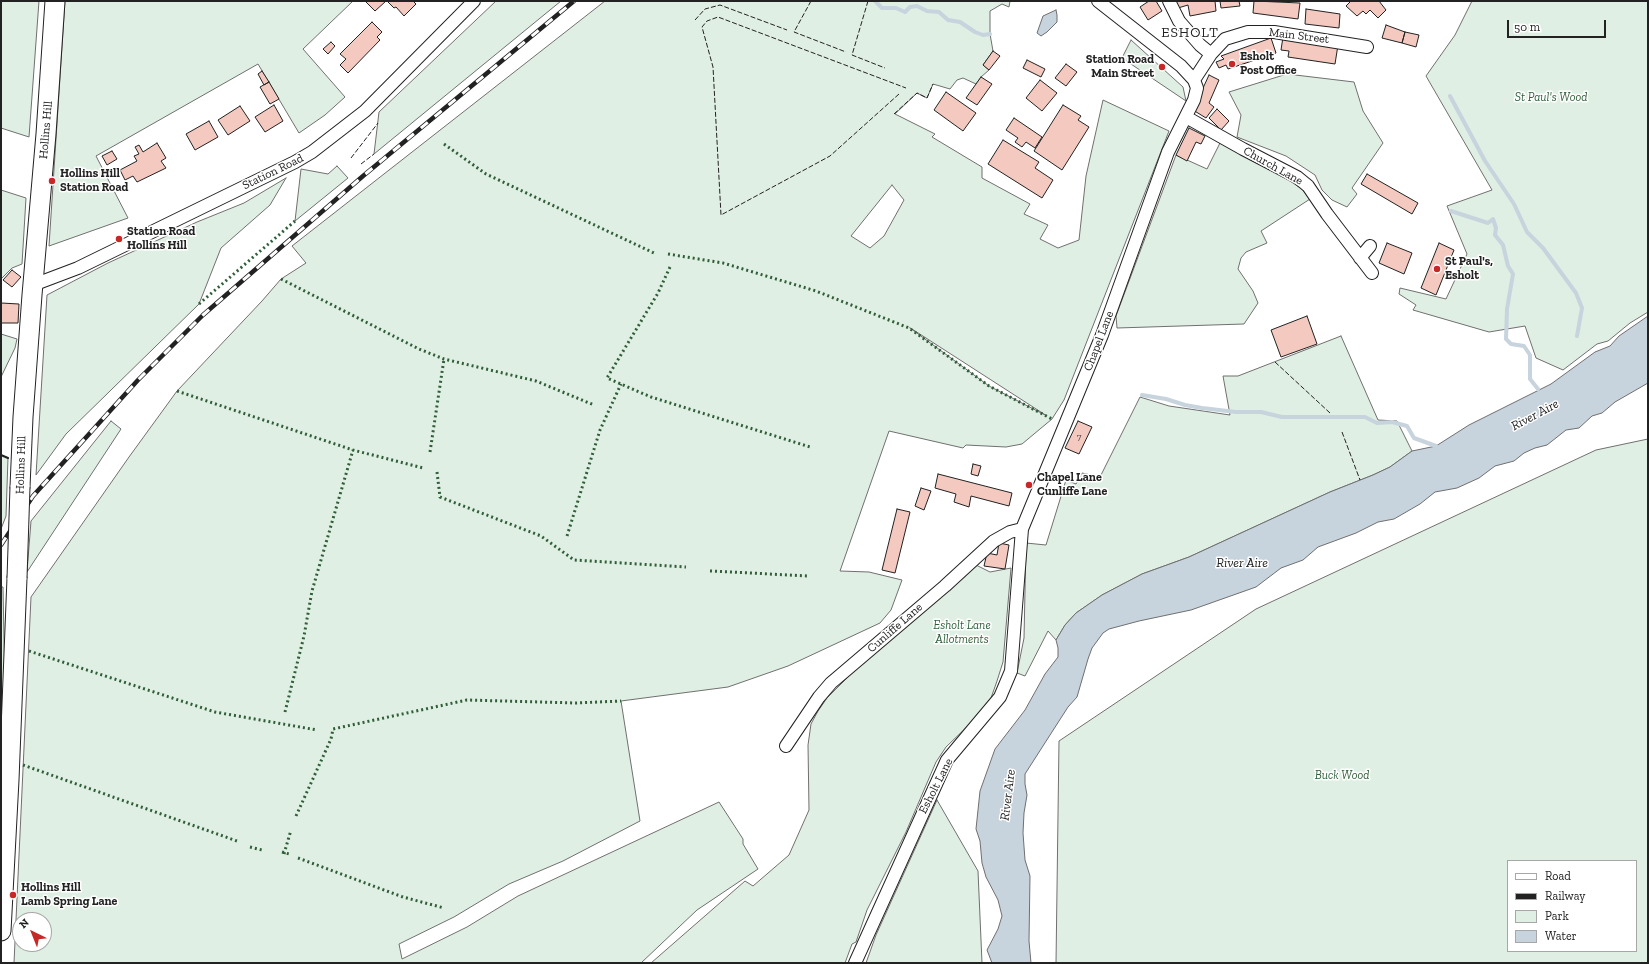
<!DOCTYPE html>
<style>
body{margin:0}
#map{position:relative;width:1649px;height:964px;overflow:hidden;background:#fff;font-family:"Zilla Slab",serif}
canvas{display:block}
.frame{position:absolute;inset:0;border:2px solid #222;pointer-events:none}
.legend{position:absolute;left:1507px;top:860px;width:130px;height:92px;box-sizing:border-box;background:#fff;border:1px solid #a7a7a7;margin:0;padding:5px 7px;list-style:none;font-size:12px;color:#222}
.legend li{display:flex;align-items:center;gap:8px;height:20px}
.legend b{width:20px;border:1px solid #a7a7a7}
.north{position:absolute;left:12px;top:912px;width:40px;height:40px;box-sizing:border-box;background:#fff;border:1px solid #a7a7a7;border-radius:50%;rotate:317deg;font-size:11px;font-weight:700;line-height:16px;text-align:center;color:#222}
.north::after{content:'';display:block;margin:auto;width:14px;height:18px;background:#c62828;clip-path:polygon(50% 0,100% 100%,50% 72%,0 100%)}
.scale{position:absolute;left:1507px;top:20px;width:99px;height:18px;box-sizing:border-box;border:2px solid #222;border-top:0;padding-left:5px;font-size:12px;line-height:14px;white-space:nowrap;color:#222;-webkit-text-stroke:3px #fff;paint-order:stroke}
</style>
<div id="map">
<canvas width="1649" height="964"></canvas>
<div class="frame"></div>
<ul class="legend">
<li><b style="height:5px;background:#fff"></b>Road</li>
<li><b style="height:5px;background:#222"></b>Railway</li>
<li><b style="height:11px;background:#e0efe3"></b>Park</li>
<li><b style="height:11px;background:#c7d3dd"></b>Water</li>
</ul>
<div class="north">N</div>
<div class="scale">50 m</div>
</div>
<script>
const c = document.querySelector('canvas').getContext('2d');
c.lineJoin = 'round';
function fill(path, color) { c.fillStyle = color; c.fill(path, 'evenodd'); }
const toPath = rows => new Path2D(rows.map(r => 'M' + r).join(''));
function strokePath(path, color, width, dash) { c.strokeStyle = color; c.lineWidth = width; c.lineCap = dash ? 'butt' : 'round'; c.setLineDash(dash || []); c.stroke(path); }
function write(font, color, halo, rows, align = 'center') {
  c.font = font + ' "Zilla Slab",serif'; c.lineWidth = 3; c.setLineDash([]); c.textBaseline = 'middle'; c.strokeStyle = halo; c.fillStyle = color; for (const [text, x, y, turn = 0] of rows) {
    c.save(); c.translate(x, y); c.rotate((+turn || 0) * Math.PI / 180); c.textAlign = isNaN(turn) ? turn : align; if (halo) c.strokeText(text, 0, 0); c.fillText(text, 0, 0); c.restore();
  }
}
const green = toPath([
 [1,1,39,1,29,137,1,128,1,1],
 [65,1,353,1,303,49,345,97,325,115,299,133,258,64,96,156,128,218,49,246,65,1],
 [496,1,561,1,374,154,379,112,496,1],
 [605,1,1010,1,1009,7,1002,4,990,11,990,34,993,51,983,65,989,70,981,77,976,84,963,78,957,80,950,89,933,84,927,98,917,93,895,114,935,134,932,137,982,167,982,178,1030,204,1024,214,1048,225,1040,239,1058,248,1079,240,1086,176,1103,100,1169,131,1064,400,1052,419,1022,444,1006,447,966,445,963,448,889,431,840,571,869,572,902,580,891,610,880,623,788,666,728,687,621,701,640,821,563,861,509,884,454,917,399,944,402,959,467,927,518,896,719,802,743,839,743,844,758,869,697,910,641,963,14,963,31,597,129,457,177,391,262,301,281,279,306,263,292,246,605,1],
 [892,185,904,200,884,236,870,248,851,236,892,185],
 [910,328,912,329,1047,416,989,386,910,328],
 [20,920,44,920,44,944,20,944,20,920],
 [1472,1,1648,1,1648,312,1630,323,1608,341,1597,344,1563,370,1536,358,1525,326,1489,332,1413,310,1416,305,1399,294,1400,288,1446,299,1467,254,1447,206,1492,190,1426,76,1455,35,1472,1],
 [1131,40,1183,87,1186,101,1122,58,1131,40],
 [1287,74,1354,82,1363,111,1383,143,1352,188,1357,194,1347,207,1332,200,1322,190,1315,175,1286,156,1237,137,1241,115,1229,92,1287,74],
 [1220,143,1290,181,1302,189,1310,199,1261,231,1267,243,1246,252,1241,258,1238,269,1253,291,1258,303,1244,324,1117,328,1116,316,1176,155,1207,169,1220,143],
 [337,166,348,178,295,221,301,169,328,174,337,166],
 [286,178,270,205,221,248,199,304,66,434,36,475,47,295,108,263,197,222,244,203,286,178],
 [1,190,26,198,22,264,12,268,1,279,1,190],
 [1,334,17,339,15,348,1,377,1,334],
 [1341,336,1378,420,1397,421,1412,451,1390,467,1373,475,1330,492,1189,557,1142,574,1102,595,1076,613,1065,625,1056,640,1048,631,1025,676,1017,673,1024,638,1026,543,1046,545,1066,480,1076,484,1082,473,1100,477,1140,397,1169,406,1230,415,1223,376,1238,376,1341,336],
 [111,421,121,429,27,572,31,521,111,421],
 [1648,439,1648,963,1056,963,1059,741,1256,609,1596,450,1648,439],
 [1508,861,1636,861,1636,951,1508,951,1508,861],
 [1,455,8,458,6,516,1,529,1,455],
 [974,564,990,572,1011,568,1003,662,997,681,991,698,974,720,946,747,936,762,906,832,867,910,856,942,852,944,845,963,651,963,745,881,753,886,789,855,809,810,808,745,811,724,818,711,827,698,862,663,974,564],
 [1,587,3,587,5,693,1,692,1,587],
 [937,800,978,871,982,963,866,963,876,935,937,800]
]);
fill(green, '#e0efe3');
strokePath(green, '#6f6f6f', 1);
const water = toPath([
 [1056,10,1057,15,1057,22,1047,32,1041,36,1037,33,1043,16,1056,10],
 [1648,316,1648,383,1615,402,1602,413,1592,416,1579,428,1566,430,1547,445,1535,448,1524,453,1514,461,1495,466,1479,478,1457,488,1435,492,1420,504,1394,519,1378,522,1356,533,1318,547,1303,560,1281,568,1256,587,1191,610,1139,621,1109,629,1103,633,1092,648,1088,659,1077,697,1068,707,1025,774,1025,784,1027,795,1024,813,1023,833,1025,860,1030,876,1029,941,1031,963,992,963,987,950,998,929,1002,916,998,900,986,877,982,863,980,841,976,829,980,791,995,749,1025,710,1045,674,1058,657,1058,648,1056,640,1065,625,1076,613,1102,595,1142,574,1189,557,1330,492,1373,475,1390,467,1412,451,1436,446,1469,425,1551,384,1595,352,1610,346,1619,336,1648,316]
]);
fill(water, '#c7d3dd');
strokePath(water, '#6f6f6f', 1);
strokePath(toPath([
 [875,1,882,8,896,8,905,12,910,7,917,6,927,11,939,12,948,20,960,22,975,32,983,35,990,34],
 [1450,96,1485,161,1514,204,1527,232,1543,248,1576,293,1582,308,1577,336],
 [1451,211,1488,223,1493,219,1496,228,1495,235,1503,245,1508,266,1513,274,1507,309,1506,339,1511,344,1524,346,1530,355,1530,379,1538,389],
 [1142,395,1166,399,1185,405,1202,408,1236,412,1261,412,1282,417,1365,417,1377,423,1392,422,1407,426,1414,438,1436,446]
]), '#c7d3dd', 4);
const building = toPath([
 [365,1,386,1,375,11,365,1],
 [387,1,413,1,416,4,404,16,396,7,394,8,387,1],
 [1149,1,1156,1,1162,11,1148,20,1140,7,1149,1],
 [1176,1,1215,1,1216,11,1190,16,1188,5,1178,8,1176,1],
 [1220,1,1239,1,1240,6,1221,8,1220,1],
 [1254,1,1300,3,1298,19,1253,13,1254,1],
 [1351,1,1379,1,1386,10,1378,18,1370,10,1366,14,1363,11,1357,16,1346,6,1351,1],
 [1306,9,1340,14,1339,28,1305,24,1306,9],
 [372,22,382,32,377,37,380,40,348,73,340,65,346,59,340,54,372,22],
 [1386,25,1405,32,1402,43,1382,38,1386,25],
 [1405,32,1419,35,1416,47,1402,43,1405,32],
 [1283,37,1338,45,1335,64,1288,57,1289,51,1281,50,1283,37],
 [1271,38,1276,53,1228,69,1226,65,1219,68,1216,62,1224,59,1221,56,1271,38],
 [331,42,335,46,328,54,323,49,331,42],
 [993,51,1000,56,989,70,983,65,993,51],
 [1027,60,1045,69,1041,77,1023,68,1027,60],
 [1066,64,1077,72,1066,86,1055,78,1066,64],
 [262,71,269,82,264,85,258,74,262,71],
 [1209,75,1219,80,1209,103,1214,107,1206,118,1193,110,1209,75],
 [981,77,992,84,977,105,966,98,981,77],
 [1040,80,1057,93,1042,111,1026,98,1040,80],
 [269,82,279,99,270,104,260,87,269,82],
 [946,92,976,113,963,131,934,110,946,92],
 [274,105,283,121,265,132,255,117,274,105],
 [1063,105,1081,116,1078,120,1089,127,1062,170,1034,151,1063,105],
 [240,106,250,121,228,135,218,120,240,106],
 [1217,109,1229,121,1221,130,1209,118,1217,109],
 [1014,118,1042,137,1035,148,1026,142,1022,147,1015,142,1018,138,1006,130,1014,118],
 [209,121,218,137,195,150,186,134,209,121],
 [1189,128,1205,136,1201,144,1196,142,1187,161,1176,155,1189,128],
 [1003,140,1039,162,1035,168,1053,180,1042,198,988,164,1003,140],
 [157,143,166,158,161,161,166,168,137,182,133,176,125,180,120,170,137,161,134,156,139,154,135,147,139,145,143,152,157,143],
 [112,151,117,159,107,165,102,156,112,151],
 [1367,174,1418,203,1412,214,1361,184,1367,174],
 [1387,243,1412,253,1404,274,1379,263,1387,243],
 [1439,243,1454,250,1436,295,1421,288,1439,243],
 [12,270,21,277,12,287,3,280,12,270],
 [1,303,19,304,18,323,1,323,1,303],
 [1307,316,1317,344,1281,357,1271,330,1307,316],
 [1078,421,1092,427,1079,454,1065,448,1078,421],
 [973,464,981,466,978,476,971,474,973,464],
 [938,474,1012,493,1009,506,971,496,969,507,954,502,956,494,935,488,938,474],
 [921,488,931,491,924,510,915,506,921,488],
 [897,509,910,512,895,573,882,570,897,509],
 [999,543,1009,545,1005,569,984,566,987,553,997,555,999,543]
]);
fill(building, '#f3c9c0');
strokePath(building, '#222', 1);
const street = toPath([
 [1169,1,1179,21,1200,45,1211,54],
 [1194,80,1211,54,1225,39,1248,32,1274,32,1367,47],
 [1186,117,1243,149,1297,177,1308,186,1327,214,1372,273],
 [1360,258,1370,246],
 [33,285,78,268,295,162,312,152,365,111,474,1],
 [786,746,819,697,831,683,945,586,994,541,1010,532,1022,529],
 [855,963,947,760,1000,697,1011,671,1022,529,1102,335,1168,152,1194,100,1197,88,1194,80,1181,66,1098,1]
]);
const primary = toPath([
 [20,487,23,417,32,295,46,134,55,1],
 [1,931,9,780,17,578]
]);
strokePath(street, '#222', 14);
strokePath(primary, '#222', 21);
strokePath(street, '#fff', 12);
strokePath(primary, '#fff', 19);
const rail = toPath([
 [1,545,33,496,138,380,203,315,363,176,574,1]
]);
strokePath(rail, '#222', 4.5);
strokePath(rail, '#fff', 3, [9]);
const primaryBridge = toPath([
 [17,578,20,487]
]);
strokePath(primaryBridge, '#222', 21, []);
strokePath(primaryBridge, '#fff', 19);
strokePath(toPath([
 [444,144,486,174,654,253],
 [668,254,723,263,816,291,909,328,989,386,1052,419],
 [670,267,658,293,607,378,651,397,810,447],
 [281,279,419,349,444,359,536,381,594,405],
 [199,304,295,221],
 [177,391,353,450,423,468],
 [430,452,444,359],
 [437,472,440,497,541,536,574,560,686,567],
 [567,536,600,430,621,384],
 [710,571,809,576],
 [29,651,215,712,317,730],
 [285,712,304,636,312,591,353,450],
 [23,765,237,841],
 [296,816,331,739,333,729,467,700,576,703,621,701],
 [250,847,262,850],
 [282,852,289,854],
 [284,854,291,830],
 [298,858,403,897,444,908]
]), '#2f5e38', 3, [2, 3]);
strokePath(toPath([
 [811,1,794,32,846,52],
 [868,1,852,55,885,68],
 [695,20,705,9,720,5,787,30],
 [899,94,830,156,721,215,713,67,702,27,707,21,718,17,906,88],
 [894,114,917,93,927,98,933,84],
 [351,158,378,123],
 [361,164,374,154],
 [1275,362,1330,413],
 [1342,432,1360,480]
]), '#222', 1, [5, 2]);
strokePath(toPath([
 [1,455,8,458]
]), '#222', 2);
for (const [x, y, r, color] of [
 [1232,64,4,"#c62828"],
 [1162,67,4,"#c62828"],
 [52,181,4,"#c62828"],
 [119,239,4,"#c62828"],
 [1437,269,4,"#c62828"],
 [1029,485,4,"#c62828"],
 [13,895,4,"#c62828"]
]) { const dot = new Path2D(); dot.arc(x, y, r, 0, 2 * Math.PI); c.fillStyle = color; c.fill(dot); strokePath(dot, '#fff', 1.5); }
write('10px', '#564c4a', null, [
 ["7",1079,437]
]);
write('12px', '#222', '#fff', [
 ["Main Street",1299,36,7],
 ["Hollins Hill",46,130,-85],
 ["Church Lane",1273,166,29],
 ["Station Road",273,172,-26],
 ["Chapel Lane",1099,341,-69],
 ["Hollins Hill",21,465,-88],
 ["Cunliffe Lane",895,628,-41],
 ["Esholt Lane",936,786,-63]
]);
write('bold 12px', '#222', '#fff', [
 ["Esholt",1240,57],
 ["Post Office",1240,71],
 ["Station Road",1154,60,"right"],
 ["Main Street",1154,74,"right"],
 ["Hollins Hill",60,174],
 ["Station Road",60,188],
 ["Station Road",127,232],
 ["Hollins Hill",127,246],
 ["St Paul's,",1445,262],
 ["Esholt",1445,276],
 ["Chapel Lane",1037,478],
 ["Cunliffe Lane",1037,492],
 ["Hollins Hill",21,888],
 ["Lamb Spring Lane",21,902]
], 'left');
write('italic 12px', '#2f5e38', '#fff', [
 ["St Paul's Wood",1551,98],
 ["Esholt Lane",962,626],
 ["Allotments",962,640],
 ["Buck Wood",1342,776]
]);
write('italic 13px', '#222', '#fff', [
 ["River Aire",1535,415,-28],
 ["River Aire",1242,563],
 ["River Aire",1008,795,-83]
]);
c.letterSpacing = '1px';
write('14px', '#222', '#fff', [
 ["ESHOLT",1190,33]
]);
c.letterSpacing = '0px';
</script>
